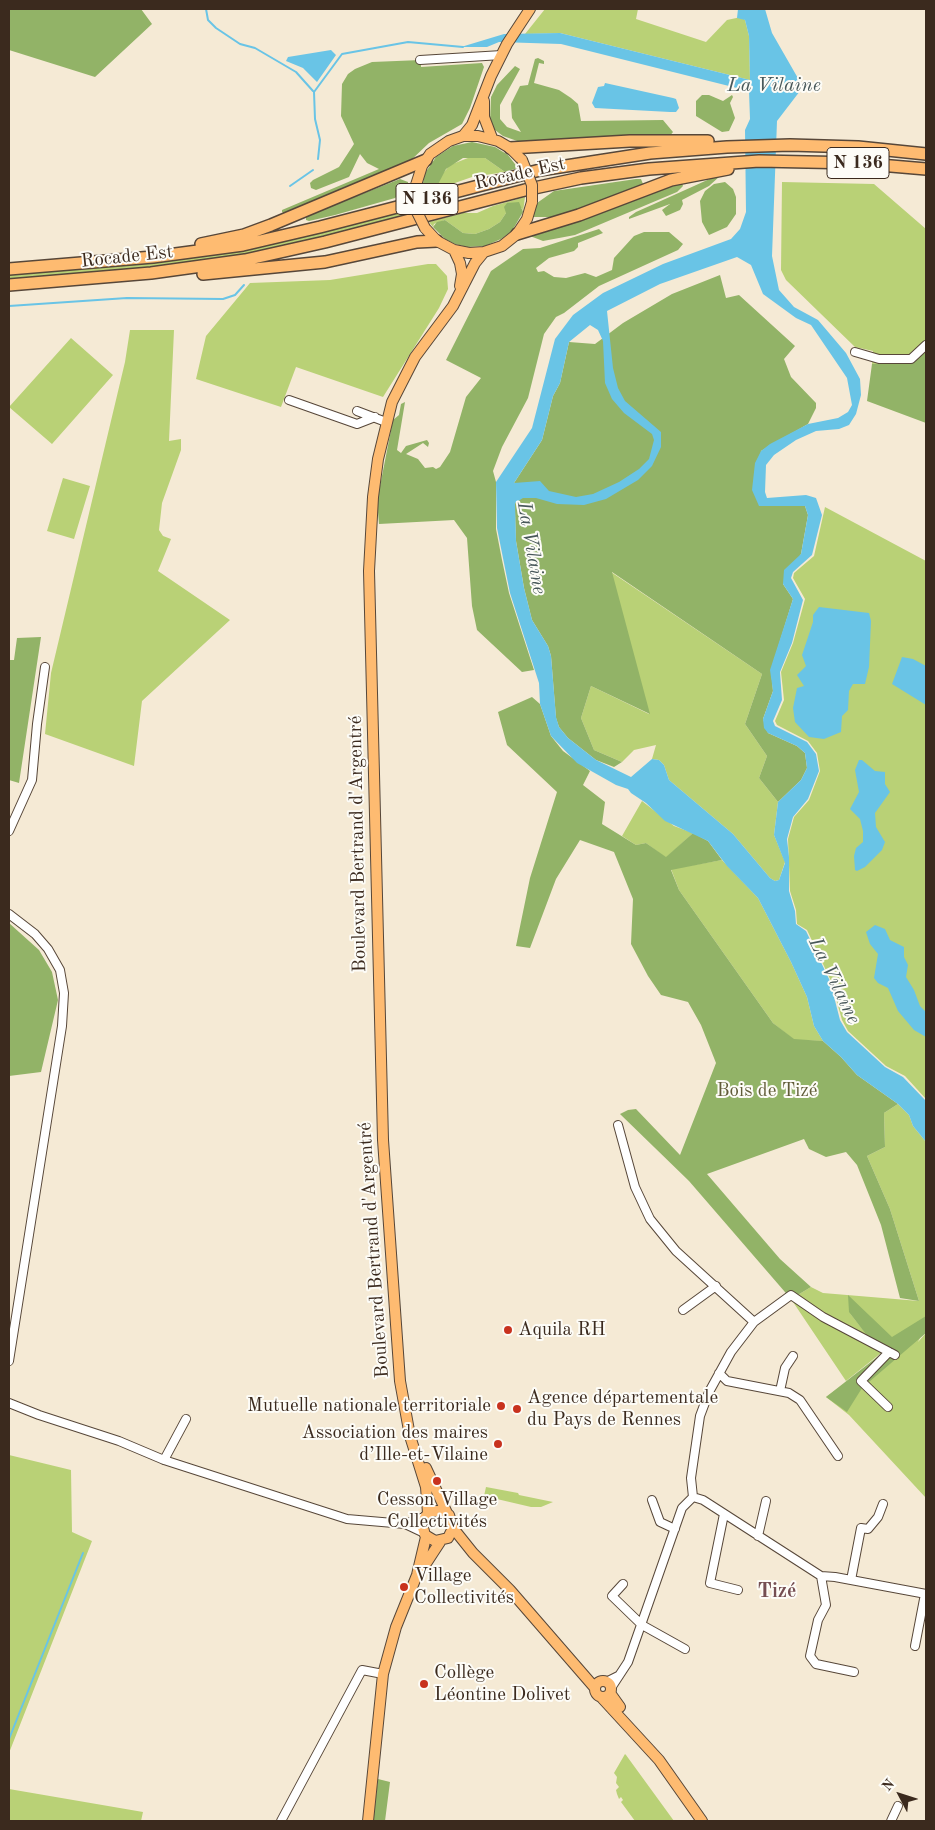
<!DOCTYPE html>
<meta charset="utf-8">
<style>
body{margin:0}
#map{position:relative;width:935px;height:1830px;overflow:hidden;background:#f5ead5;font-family:"Old Standard TT",serif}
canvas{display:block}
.frame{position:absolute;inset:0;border:10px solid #3b2a1e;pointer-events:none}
.north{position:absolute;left:875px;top:1770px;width:50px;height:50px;-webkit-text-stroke:4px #fdfcf7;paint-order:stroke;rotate:310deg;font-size:14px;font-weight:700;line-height:20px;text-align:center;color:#3b2a1e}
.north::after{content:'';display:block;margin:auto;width:18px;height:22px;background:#3b2a1e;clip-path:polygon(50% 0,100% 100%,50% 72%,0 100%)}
</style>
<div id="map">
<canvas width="935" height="1830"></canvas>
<div class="frame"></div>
<div class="north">N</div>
</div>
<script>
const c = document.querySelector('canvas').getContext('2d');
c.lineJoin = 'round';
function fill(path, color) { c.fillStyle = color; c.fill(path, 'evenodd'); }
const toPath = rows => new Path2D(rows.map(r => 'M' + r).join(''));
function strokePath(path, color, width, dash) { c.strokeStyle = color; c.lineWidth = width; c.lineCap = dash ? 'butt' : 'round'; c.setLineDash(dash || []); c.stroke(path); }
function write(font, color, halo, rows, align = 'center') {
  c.font = font + ' "Old Standard TT",serif'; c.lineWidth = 4; c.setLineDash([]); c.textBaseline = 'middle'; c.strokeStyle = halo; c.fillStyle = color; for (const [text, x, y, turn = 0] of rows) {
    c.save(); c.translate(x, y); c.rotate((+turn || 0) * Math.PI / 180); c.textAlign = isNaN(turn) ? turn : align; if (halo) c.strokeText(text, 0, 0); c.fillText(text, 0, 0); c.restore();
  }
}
fill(toPath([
 [545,9,638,9,636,19,706,42,727,20,741,17,745,20,749,36,750,80,560,33,525,34],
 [473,156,485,158,505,172,472,177,435,190,439,178,450,165],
 [782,182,874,184,926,229,926,349,913,360,901,363,872,364,873,351,855,347,786,280,781,270],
 [525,197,523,212,522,208,506,213,500,222,489,229,475,234,463,233,445,220,434,224,433,227,429,222,463,213,477,213,493,206],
 [410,209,411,214,372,226,231,258,150,268,9,280,9,273,69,270],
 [428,264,436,264,447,276,448,289,439,308,383,397,296,367,281,407,196,379,206,336,250,283,330,280],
 [130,330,174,330,169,441,181,439,181,450,162,503,159,530,163,536,171,539,158,571,230,620,142,701,134,766,45,734,51,673,125,362],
 [71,338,113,375,52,444,9,407],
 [63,478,90,486,74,539,47,531],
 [825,507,926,561,926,1099,905,1076,886,1066,848,1031,842,1020,831,981,807,930,797,924,796,910,790,891,788,839,794,817,809,800,820,771,817,753,808,741,777,725,775,721,784,700,781,672,793,643,805,599,793,578,794,573,814,556],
 [611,572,762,674,745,724,767,756,759,778,778,802,774,835,785,862,779,880,775,881,770,878,733,834,669,780,664,765,659,760,652,759,656,745,634,750,622,762,594,750,581,718,591,686,649,714],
 [642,801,674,826,693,833,666,858,646,843,636,845,622,836],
 [722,860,758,898,791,962,807,997,814,1026,823,1041,794,1040,773,1023,679,890,671,869],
 [898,1104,909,1115,913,1126,926,1142,926,1325,918,1342,926,1333,926,1498,849,1415,826,1397,885,1354,849,1312,881,1353,846,1381,791,1299,811,1287,823,1293,919,1301,890,1209,867,1156,885,1147,884,1113],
 [9,1455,71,1470,72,1532,92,1541,9,1753],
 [486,1487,518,1493,519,1495,553,1502,541,1507,531,1507,484,1496],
 [625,1754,626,1755,674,1821,635,1821,621,1802,623,1800,621,1797,619,1799,617,1794,616,1790,619,1787,616,1783,617,1777,614,1773],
 [9,1789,143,1812,141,1821,9,1821]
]), '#b9d176');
fill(toPath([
 [9,9,141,9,152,24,95,77,9,50],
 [538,58,544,61,544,64,539,63,534,83,559,90,571,98,578,104,581,121,663,120,673,132,669,137,579,138,523,143,503,136,495,130,490,122,491,97,497,85,515,66,520,69,500,105,500,119,507,127,521,132,512,118,511,104,520,86,528,85,535,59],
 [421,60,421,67,482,63,484,67,470,108,462,124,429,143,409,162,285,214,282,212,282,210,379,169,367,163,360,154,349,177,316,190,311,188,310,183,313,180,339,167,354,144,341,116,342,84,348,74,355,69,372,62],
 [702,95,709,95,723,101,732,95,733,97,730,103,735,118,729,131,722,132,696,116,696,101],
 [472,142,495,147,508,155,518,168,505,172,485,158,463,158,446,169,435,190,421,193,425,173,436,157,453,146],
 [720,176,709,186,682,200,683,204,680,210,666,216,662,210,670,204,629,219,629,217,636,212,654,204,714,177],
 [400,179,408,182,408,191,402,191,395,198,335,215,309,221,306,220,306,217,309,215],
 [636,179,641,179,643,184,588,206,551,217,533,217,537,203,554,191],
 [725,182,733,189,736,197,736,214,727,227,709,235,702,222,700,201,705,191,714,184],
 [677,183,682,183,683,186,677,192,575,235,543,241,530,236,538,232,600,213],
 [519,202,523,212,512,231,501,239,485,246,467,247,455,244,445,239,433,227,437,222,445,220,463,233,475,234,489,229,500,222,506,213,504,207,507,203],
 [599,229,603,233,578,243,578,247,574,251,549,258,536,268,538,272,544,271,554,277,566,278,585,273,596,277,612,270,614,258,634,236,644,232,669,232,683,244,678,250,599,286,564,313,556,317,544,334,528,398,502,447,493,471,496,482,496,529,502,560,509,593,534,670,522,672,477,630,472,606,467,538,454,520,379,524,377,501,381,481,393,420,399,415,401,404,405,402,397,450,401,453,406,446,427,440,429,443,428,447,423,443,406,454,418,459,425,468,433,467,436,469,440,467,450,452,466,397,481,378,446,360,491,271,523,249,540,248],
 [720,275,726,298,739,295,795,346,784,359,791,377,816,403,816,408,808,424,761,451,759,506,805,506,808,515,801,554,783,584,793,599,771,670,773,691,763,719,768,733,797,746,805,753,807,768,801,780,778,802,759,778,767,756,745,724,762,674,612,572,650,714,591,686,581,718,594,750,622,762,614,767,596,760,568,738,559,727,556,718,551,656,548,646,532,620,524,588,516,541,514,483,542,440,553,396,560,383,569,342,595,344,623,323,672,294],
 [926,349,926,423,867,401,872,364,901,363,913,360],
 [41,637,19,783,9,780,9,660,14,660,17,638],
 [532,697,540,704,551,736,563,751,590,771,583,785,605,802,602,824,636,845,646,843,666,857,693,833,708,841,722,860,671,870,679,890,773,1023,794,1039,823,1041,841,1057,857,1075,898,1104,884,1113,885,1147,867,1156,890,1209,919,1301,900,1298,881,1225,857,1165,846,1152,826,1157,809,1149,804,1139,707,1174,780,1259,811,1287,791,1299,689,1181,620,1114,628,1110,636,1109,680,1155,716,1063,701,1025,688,1002,661,995,648,976,631,944,633,899,614,852,580,840,556,879,530,948,516,946,530,878,557,792,507,745,498,712],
 [9,923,39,950,52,972,58,1000,41,1072,9,1076],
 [848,1295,892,1337,926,1316,926,1333,862,1388,847,1412,826,1397,881,1354,849,1312],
 [378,1779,390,1782,385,1821,373,1821]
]), '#92b367');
fill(toPath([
 [738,9,765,9,772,33,799,80,800,91,777,121,772,256,779,290,794,307,818,320,846,353,860,379,861,395,856,414,849,425,839,429,816,431,796,440,774,455,766,465,765,492,767,498,806,495,816,498,822,515,812,555,793,572,791,578,803,600,792,643,780,672,782,700,773,721,775,726,807,742,816,754,819,771,808,799,793,817,787,839,789,857,789,891,795,911,796,924,806,931,830,981,840,1020,847,1032,885,1067,903,1077,926,1101,926,1142,913,1126,909,1115,898,1104,857,1075,841,1057,823,1041,814,1026,807,997,791,962,758,898,727,866,708,841,665,821,646,803,631,793,628,789,616,785,577,763,551,736,540,704,539,683,510,593,497,528,496,482,532,428,555,339,573,315,603,293,663,264,731,239,740,229,746,212,745,130,750,119,749,91,561,44,499,42,487,47,461,47,504,34,560,33,750,80,749,36,745,20,737,18],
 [737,257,751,265,763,294,796,318,811,325,847,378,852,405,848,412,838,418,808,424,770,444,761,451,755,463,752,490,759,506,805,506,808,515,801,554,784,570,783,584,793,599,770,670,773,691,763,719,764,728,768,733,797,746,805,753,807,768,801,780,778,802,774,835,785,863,779,880,775,881,770,878,733,834,669,780,664,765,659,760,652,759,631,777,596,760,568,738,559,727,556,717,551,656,548,646,532,620,524,588,516,541,515,503,523,498,536,498,557,504,584,505,606,499,638,480,652,466,661,447,661,432,625,401,618,388,613,368,607,311,660,284],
 [590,325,598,330,603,341,605,383,612,399,624,413,652,434,654,440,649,459,639,469,619,482,593,494,576,497,549,491,540,481,514,483,542,440,553,396,560,383,569,342],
 [331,50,336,55,317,82,303,68,286,61,288,57],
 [605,83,673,98,676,99,679,108,676,112,670,112,595,108,592,103,598,87,604,86],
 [819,607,869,613,871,621,869,667,865,684,853,684,849,691,848,710,842,716,841,732,824,739,809,737,795,722,793,708,797,688,804,686,797,675,806,666,802,655,813,622,813,615],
 [902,657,913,659,926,666,926,705,892,684],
 [859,760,862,760,875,771,885,772,885,784,890,792,875,813,876,827,885,842,882,850,865,867,857,871,855,870,854,856,856,848,863,842,863,831,860,819,850,809,859,792,855,770],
 [875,925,885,929,890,940,904,947,904,957,908,965,906,977,914,990,920,1006,926,1012,926,1037,914,1030,898,1011,888,988,878,983,874,978,878,954,870,944,866,932]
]), '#69c4e6');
strokePath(toPath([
 [206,9,208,20,216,28,240,44,255,48,296,72,313,91],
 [318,159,320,140,315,119,314,92,342,54,408,42,463,47],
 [290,186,313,170],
 [9,306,127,298,223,299,235,295,244,285],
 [9,1739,83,1553]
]), '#69c4e6', 2);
const minor = toPath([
 [420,60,502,55],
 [855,352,879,359,911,359,926,345],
 [289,400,357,424,375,417],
 [357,411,386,422],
 [9,831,32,780,37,724,45,667],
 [9,914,35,934,48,949,60,970,64,993,62,1026,9,1361],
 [618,1125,635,1187,650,1219,676,1251,754,1322],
 [683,1310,716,1286],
 [719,1373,727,1381,789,1393,800,1400,838,1456],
 [780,1391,785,1368,793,1356],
 [9,1403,39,1415,119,1441,164,1460,347,1519,405,1524,424,1517],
 [888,1407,861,1381,889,1352],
 [164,1460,186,1419],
 [693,1497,703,1500,821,1576,835,1577,926,1594],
 [652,1500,660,1522,675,1529],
 [724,1514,710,1583,738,1590],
 [405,1524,424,1533],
 [758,1536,766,1501],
 [821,1576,826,1605,818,1620,810,1656,816,1664,854,1672],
 [851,1580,861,1528,868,1529,878,1517,883,1504],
 [623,1584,612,1596,642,1625,685,1649],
 [915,1646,925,1594],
 [606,1682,618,1676],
 [611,1688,628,1662,682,1508,693,1497,691,1478,700,1416,709,1392,731,1352,754,1322,791,1295,823,1317,895,1355],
 [281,1821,362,1670,383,1674],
 [891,1821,898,1806]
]);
const major = toPath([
 [484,101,484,117,492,138],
 [463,136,472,125,491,76,507,44,530,9],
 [416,185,422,166,430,154,449,141,463,136,478,136,498,141,510,148,522,160],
 [425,228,437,241,454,250,469,253,484,252,502,246,517,234,527,219,532,202],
 [454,250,460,263,462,274,460,286],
 [426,1468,447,1513],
 [428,1513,426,1487,410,1436,400,1381,383,1140,369,571,373,497,378,459,392,402,415,357,453,306,475,263,484,252],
 [453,1528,448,1538,435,1541,425,1535,422,1524,426,1516,433,1511,443,1511,449,1515,453,1528,473,1553,510,1590,595,1688],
 [423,1568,440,1542],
 '595 1689a8 8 0 1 1 16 0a8 8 0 1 1-16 0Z',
 [610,1693,620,1707],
 [602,1698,659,1760,702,1821],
 [368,1821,383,1674,396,1627,417,1575,426,1537]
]);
const highway = toPath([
 [510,148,630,141,708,141],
 [517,234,579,215,671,180,728,169],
 [201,244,244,235,271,225,426,160],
 [9,269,153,257,243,245,320,227,540,170,650,153,727,147,790,145,858,147,926,154],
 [203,274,325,262,417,242,437,241],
 [9,285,151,273,245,260,325,242,525,190,581,178,649,169,759,161,856,163,926,169]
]);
strokePath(minor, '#574739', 10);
strokePath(major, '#574739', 12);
strokePath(highway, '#574739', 14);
strokePath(minor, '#fff', 8);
strokePath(major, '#febb71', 10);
strokePath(highway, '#febb71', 11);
const majorBridge = toPath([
 [522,160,532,185,532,202],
 [416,185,417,212,425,228]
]);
strokePath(majorBridge, '#574739', 12, []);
strokePath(majorBridge, '#febb71', 10);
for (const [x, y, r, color] of [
 [508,1330,5,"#c8321e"],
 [501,1406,5,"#c8321e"],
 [517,1409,5,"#c8321e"],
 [498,1444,5,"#c8321e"],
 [437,1481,5,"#c8321e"],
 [404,1587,5,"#c8321e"],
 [424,1684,5,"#c8321e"]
]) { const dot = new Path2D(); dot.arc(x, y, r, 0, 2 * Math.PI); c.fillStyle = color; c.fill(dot); strokePath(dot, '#fdfcf7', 2); }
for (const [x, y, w] of [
 [858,163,62],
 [427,199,62]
]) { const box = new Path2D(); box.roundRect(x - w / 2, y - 15.5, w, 31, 4); c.fillStyle = '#fdfcf7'; c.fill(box); strokePath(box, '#3b2a1e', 1); }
write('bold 18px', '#3b2a1e', null, [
 ["N 136",858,163],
 ["N 136",427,199]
]);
write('19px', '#3b2a1e', '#fdfcf7', [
 ["Rocade Est",520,174,-13],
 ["Rocade Est",127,257,-6],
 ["Boulevard Bertrand d'Argentré",358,844,-91],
 ["Boulevard Bertrand d'Argentré",374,1250,-94]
]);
write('19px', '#615c38', '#fdfcf7', [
 ["Bois de Tizé",767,1091]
]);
write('19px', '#3b2a1e', '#fdfcf7', [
 ["Aquila RH",518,1330],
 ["Agence départementale",527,1398],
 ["du Pays de Rennes",527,1420],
 ["Mutuelle nationale territoriale",491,1406,"right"],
 ["Association des maires",488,1433,"right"],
 ["d’Ille-et-Vilaine",488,1455,"right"],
 ["Cesson Village",437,1500,"center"],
 ["Collectivités",437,1522,"center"],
 ["Village",414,1576],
 ["Collectivités",414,1598],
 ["Collège",434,1673],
 ["Léontine Dolivet",434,1695]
], 'left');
write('italic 20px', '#49585a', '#fdfcf7', [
 ["La Vilaine",774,86],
 ["La Vilaine",531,548,80],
 ["La Vilaine",834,981,64]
]);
write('bold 20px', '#754e52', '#fdfcf7', [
 ["Tizé",777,1592]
]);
</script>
